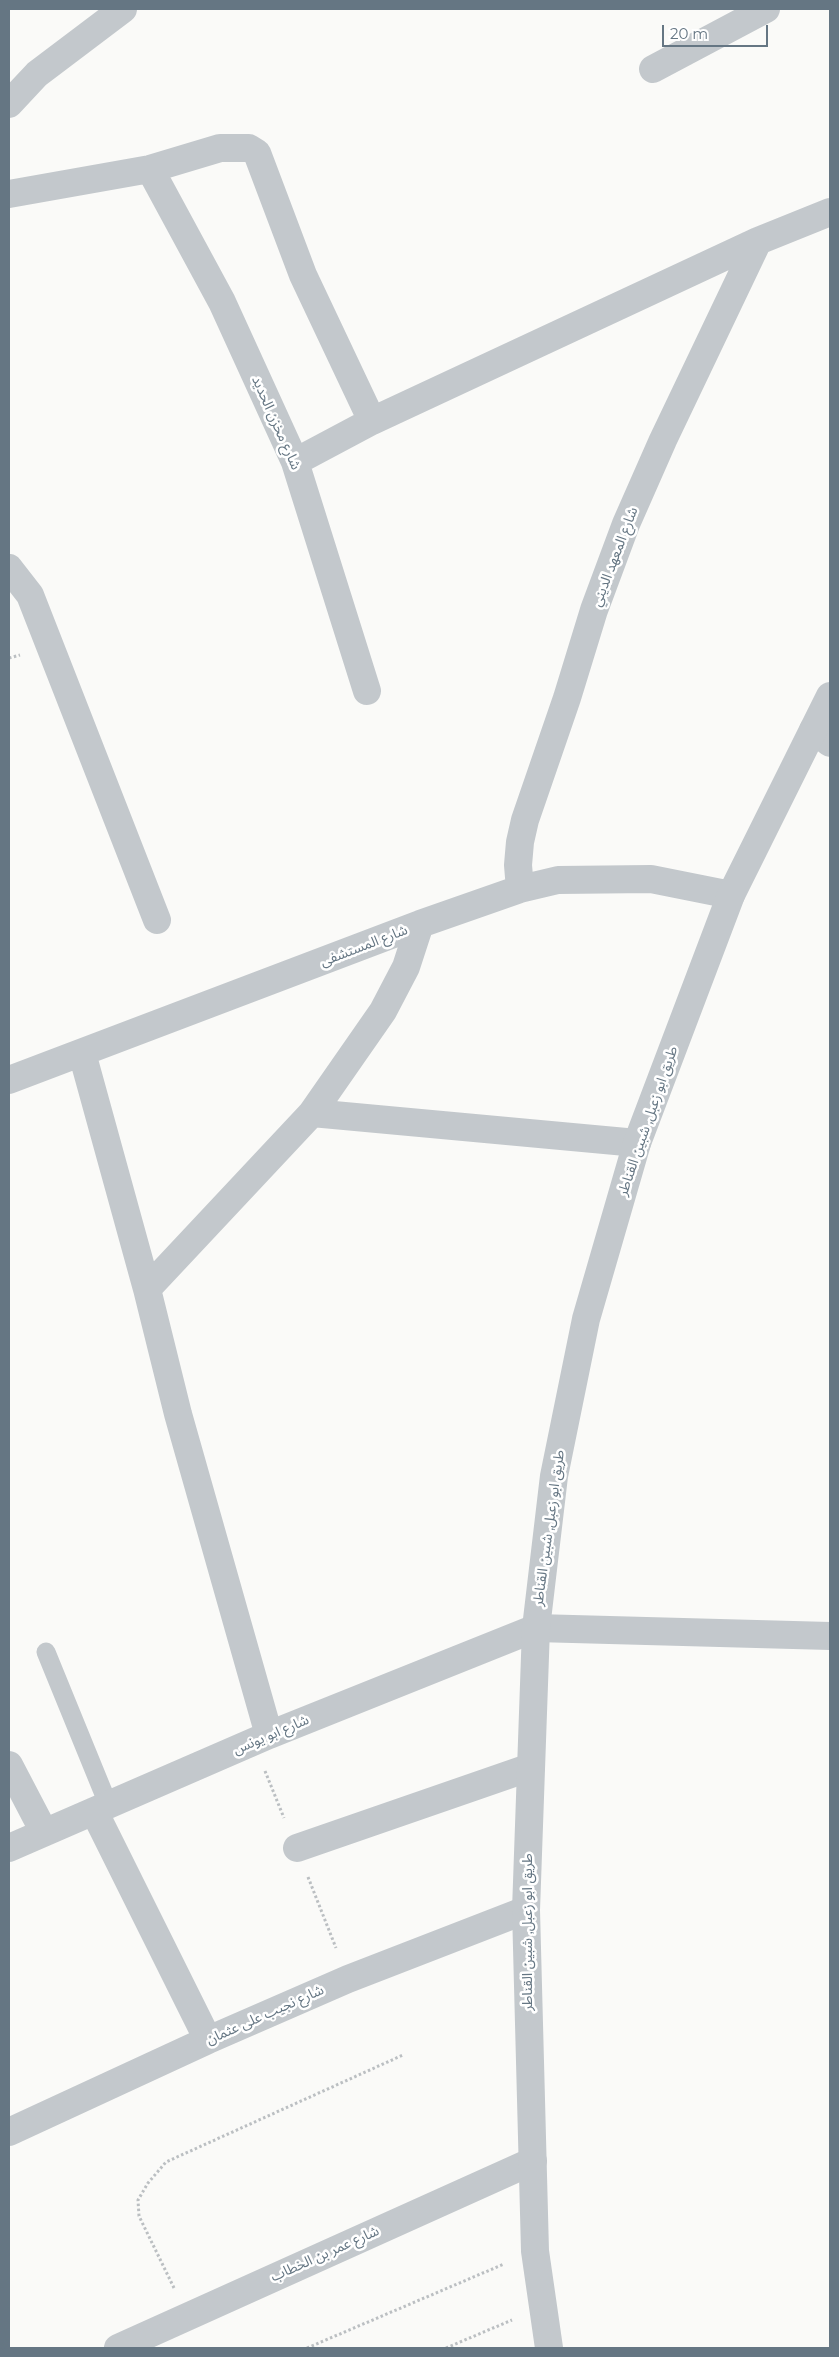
<!DOCTYPE html>
<meta charset="utf-8">
<style>
body{margin:0}
#map{position:relative;width:839px;height:2357px;overflow:hidden;background:#fafaf8;font-family:Montserrat,sans-serif}
canvas{display:block}
.frame{position:absolute;inset:0;border:10px solid #657683;pointer-events:none}
.scale{position:absolute;left:662px;top:25px;width:106px;height:22px;box-sizing:border-box;border:2px solid #657683;border-top:0;padding-left:6px;font-size:15px;line-height:18px;white-space:nowrap;color:#657683;-webkit-text-stroke:4px #fff;paint-order:stroke}
</style>
<div id="map">
<canvas width="839" height="2357"></canvas>
<div class="frame"></div>
<div class="scale">20 m</div>
</div>
<script>
const c = document.querySelector('canvas').getContext('2d');
c.lineJoin = 'round';
const toPath = rows => new Path2D(rows.map(r => 'M' + r).join(''));
function strokePath(path, color, width, dash) { c.strokeStyle = color; c.lineWidth = width; c.lineCap = dash ? 'butt' : 'round'; c.setLineDash(dash || []); c.stroke(path); }
function write(font, color, halo, rows, align = 'center') {
  c.font = font + ' Montserrat,"Noto Sans Arabic",sans-serif'; c.lineWidth = 5; c.setLineDash([]); c.textBaseline = 'middle'; c.strokeStyle = halo; c.fillStyle = color; for (const [text, x, y, turn = 0] of rows) {
    c.save(); c.translate(x, y); c.rotate((+turn || 0) * Math.PI / 180); c.textAlign = isNaN(turn) ? turn : align; if (halo) c.strokeText(text, 0, 0); c.fillText(text, 0, 0); c.restore();
  }
}
strokePath(toPath([
 [9,658,20,655],
 [265,1771,284,1818],
 [308,1877,336,1948],
 [174,2288,139,2216,138,2200,148,2183,166,2162,403,2055],
 [307,2348,504,2264],
 [446,2348,512,2320]
]), '#bbbfc2', 3, [2.5, 2.5]);
strokePath(toPath([
 [46,1652,108,1804]
]), '#c3c8cc', 19);
strokePath(toPath([
 [653,69,766,9],
 [9,104,37,74,123,9],
 [150,169,222,302,295,462,367,691],
 [9,194,150,169,220,148,249,148,257,153,303,275,372,421],
 [295,462,372,421,758,241,830,212],
 [9,568,30,595,157,920],
 [813,730,830,743],
 [520,889,518,865,520,842,525,820,567,698,594,610,626,524,663,440,758,241],
 [82,1053,147,1289],
 [9,1080,420,924,520,889,558,880,651,879,731,895],
 [312,1113,637,1143],
 [269,1735,178,1414,147,1289,312,1113,383,1011,406,967,420,924],
 [9,1765,44,1832],
 [94,1811,208,2040],
 [9,1848,269,1735,536,1628,830,1636],
 [297,1848,531,1767],
 [9,2132,208,2040,348,1979,526,1910],
 [118,2348,533,2161]
]), '#c3c8cc', 28);
strokePath(toPath([
 [549,2348,535,2251,526,1910,536,1628,554,1476,586,1319,637,1143,731,895,830,696]
]), '#c3c8cc', 28);
write('14px', '#657683', '#fff', [
 ["شارع مخزن الحديد",276,423,66],
 ["شارع المعهد الديني",615,557,-69],
 ["شارع المستشفى",364,946,-21],
 ["طريق ابو زعبل, شبين القناطر",648,1121,-71],
 ["طريق ابو زعبل, شبين القناطر",549,1528,-82],
 ["شارع ابو يونس",271,1735,-23],
 ["طريق ابو زعبل, شبين القناطر",528,1932,-90],
 ["شارع نجيب على عثمان",265,2015,-24],
 ["شارع عمر بن الخطاب",325,2254,-24]
]);
</script>
